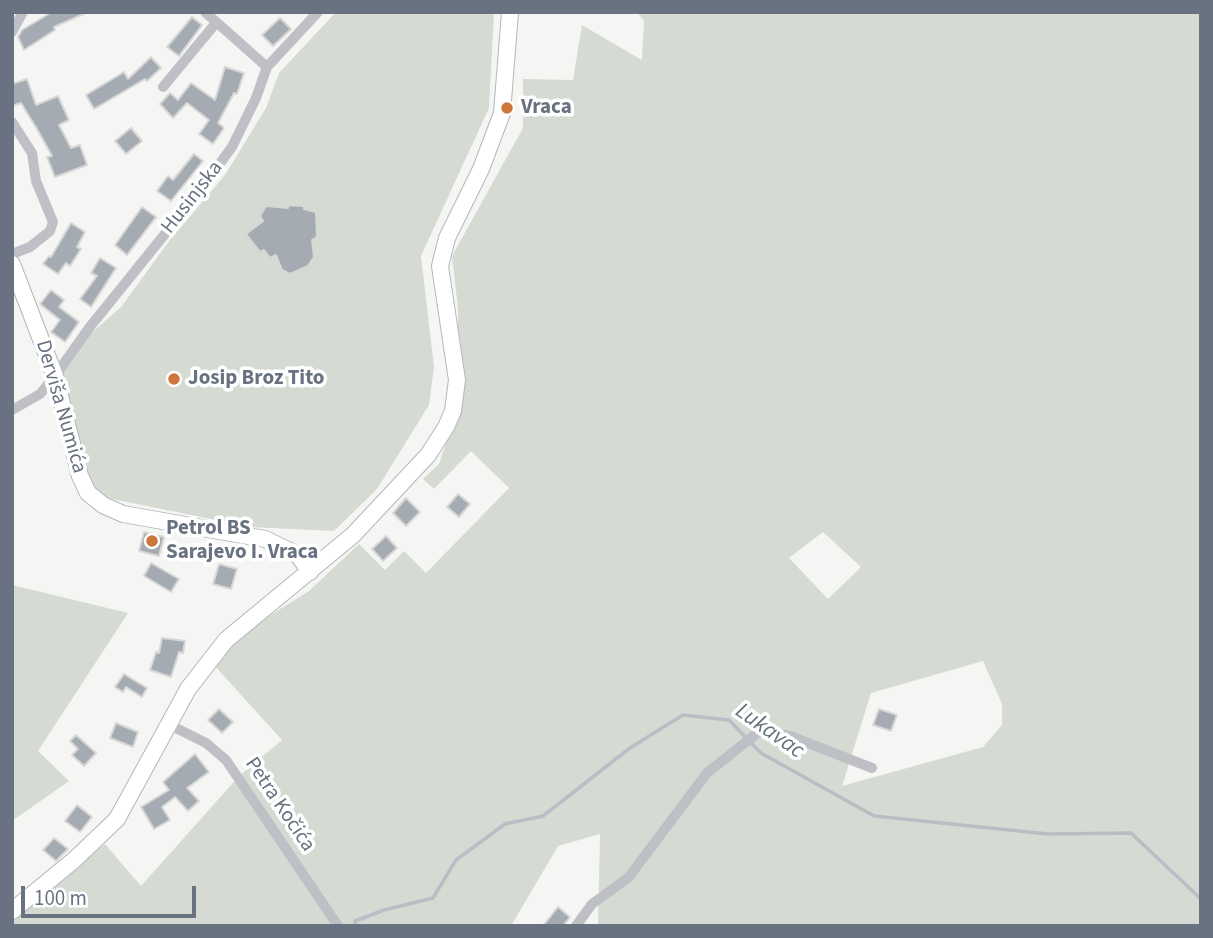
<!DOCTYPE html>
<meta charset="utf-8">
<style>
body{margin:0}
#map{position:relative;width:1213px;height:938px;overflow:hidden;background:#f5f6f3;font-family:"Source Sans 3",sans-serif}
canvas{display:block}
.frame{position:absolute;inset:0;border:14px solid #697281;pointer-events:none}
.scale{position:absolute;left:21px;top:886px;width:175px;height:32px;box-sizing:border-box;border:4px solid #697281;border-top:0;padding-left:9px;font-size:21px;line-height:24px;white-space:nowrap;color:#697281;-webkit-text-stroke:5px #fff;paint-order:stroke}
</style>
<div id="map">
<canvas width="1213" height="938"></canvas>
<div class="frame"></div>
<div class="scale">100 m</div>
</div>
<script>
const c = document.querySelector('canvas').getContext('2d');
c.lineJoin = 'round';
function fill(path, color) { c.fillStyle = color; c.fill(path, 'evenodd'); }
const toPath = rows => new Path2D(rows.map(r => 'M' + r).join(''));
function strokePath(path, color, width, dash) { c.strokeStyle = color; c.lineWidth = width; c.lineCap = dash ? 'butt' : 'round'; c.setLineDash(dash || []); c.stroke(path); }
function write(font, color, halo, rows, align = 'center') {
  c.font = font + ' "Source Sans 3",sans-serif'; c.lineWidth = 7; c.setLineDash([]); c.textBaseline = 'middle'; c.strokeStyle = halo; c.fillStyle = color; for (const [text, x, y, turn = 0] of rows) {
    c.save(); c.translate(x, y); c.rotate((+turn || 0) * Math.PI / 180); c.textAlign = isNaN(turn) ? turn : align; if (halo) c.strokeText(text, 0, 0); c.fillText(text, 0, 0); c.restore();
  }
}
fill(toPath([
 [336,12,494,12,489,108,421,256,434,367,429,405,377,489,334,531,250,527,93,495,48,371,121,307,170,240,225,175,266,108,279,73],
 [637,12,1201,12,1201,926,598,926,600,834,558,846,511,926,12,926,12,922,51,886,105,844,141,886,240,775,282,740,212,663,253,626,309,591,359,544,385,570,404,551,426,573,509,488,471,451,434,489,423,479,439,464,458,407,458,309,452,256,523,128,523,79,573,80,582,25,642,60,644,21],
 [823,532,861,567,828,599,789,558],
 [983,661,1002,704,1002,725,983,747,842,786,871,693],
 [12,585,128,613,38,751,69,781,12,821]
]), '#d5dad3');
strokePath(toPath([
 [355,926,355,921,384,910,433,898,456,860,505,824,543,816,630,748,683,715,729,720,761,753,874,816,1048,834,1131,833,1201,899]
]), '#b7bfc5', 3.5);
const building = toPath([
 [52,12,88,12,54,27,55,30,24,50,18,37,22,30,52,12],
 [192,17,202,25,179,56,167,47,192,17],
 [280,18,291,29,273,46,262,35,280,18],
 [151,57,161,68,147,81,145,79,94,109,86,95,124,72,128,79,151,57],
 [225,67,244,73,237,94,234,93,218,123,224,128,213,144,199,134,209,120,187,103,173,118,160,104,170,93,178,100,191,83,215,100,225,67],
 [27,79,36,105,58,96,69,120,59,125,71,148,80,145,87,165,55,177,47,157,52,156,37,129,21,103,12,106,12,84,27,79],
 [131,128,142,141,126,154,115,141,131,128],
 [194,154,203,161,171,201,157,191,168,176,173,180,194,154],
 [288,205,304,206,304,209,316,212,317,237,312,240,314,257,308,266,290,274,282,270,276,255,270,258,264,250,260,252,246,234,263,221,260,216,266,206,288,208,288,205],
 [142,207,156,217,127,255,115,245,142,207],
 [71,223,85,232,77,247,81,249,70,266,66,263,58,274,43,264,49,256,51,257,71,223],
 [100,258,116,268,91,307,80,299,97,276,91,273,100,258],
 [51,290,64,300,59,307,79,322,65,342,51,332,60,320,40,304,51,290],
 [458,494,470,504,459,517,447,507,458,494],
 [406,498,420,512,406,526,393,513,406,498],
 [144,532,164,537,159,556,139,551,144,532],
 [386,536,397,548,383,561,372,549,386,536],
 [151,563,179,579,171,592,144,576,151,563],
 [219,564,237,569,231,589,213,584,219,564],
 [162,638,185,641,183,653,179,652,171,677,150,670,156,652,159,653,162,638],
 [124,674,147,688,142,697,126,687,123,692,115,687,124,674],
 [219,709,233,722,222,733,208,720,219,709],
 [879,709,897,715,891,731,873,725,879,709],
 [116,723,138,732,133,747,110,738,116,723],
 [76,735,96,753,84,766,72,755,78,749,70,741,76,735],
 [195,754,209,772,187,788,199,801,188,811,175,797,162,807,170,820,154,829,141,807,169,790,163,782,195,754],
 [77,805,92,817,80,832,65,821,77,805],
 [292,812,300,829,288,835,280,818,292,812],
 [54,838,68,849,56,861,43,850,54,838],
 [558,907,570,917,563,926,543,926,558,907]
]);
fill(building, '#a5abb2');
strokePath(building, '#d7d7d6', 2);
const secondary = toPath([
 [12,264,55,376,80,476,88,493,103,505,123,514,265,539,298,555,310,572],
 [12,911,74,860,117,819,188,689,226,640,353,535,428,455,446,427,453,411,457,380,440,266,447,238,481,169,502,113,510,12]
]);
strokePath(secondary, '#b3b6bb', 18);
strokePath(toPath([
 [205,12,267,67],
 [12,32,23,12],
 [163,87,215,24],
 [12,122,32,153,36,181,53,222,50,231,30,247,12,254],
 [12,410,40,394,55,376,89,328,198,193,232,147,256,98,267,67,318,12],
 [170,725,206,743,226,760,338,926],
 [576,926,592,904,628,878,707,773,761,730,790,736,872,768]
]), '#bec0c5', 10);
strokePath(secondary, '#fff', 16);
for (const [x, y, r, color] of [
 [507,108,7,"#ce753b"],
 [174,379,7,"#ce753b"],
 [152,541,7,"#ce753b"]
]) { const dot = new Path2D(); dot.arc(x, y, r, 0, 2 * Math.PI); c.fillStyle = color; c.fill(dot); strokePath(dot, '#fff', 2.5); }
write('bold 21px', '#697281', '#fff', [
 ["Vraca",521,108],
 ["Josip Broz Tito",188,379],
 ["Petrol BS",166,529],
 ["Sarajevo I. Vraca",166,553]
], 'left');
write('21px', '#697281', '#fff', [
 ["Husinjska",193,198,-52],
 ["Derviša Numića",60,407,74],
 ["Petra Kočića",279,805,56]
]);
write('italic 23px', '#64737d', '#fff', [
 ["Lukavac",769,732,35]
]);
</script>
